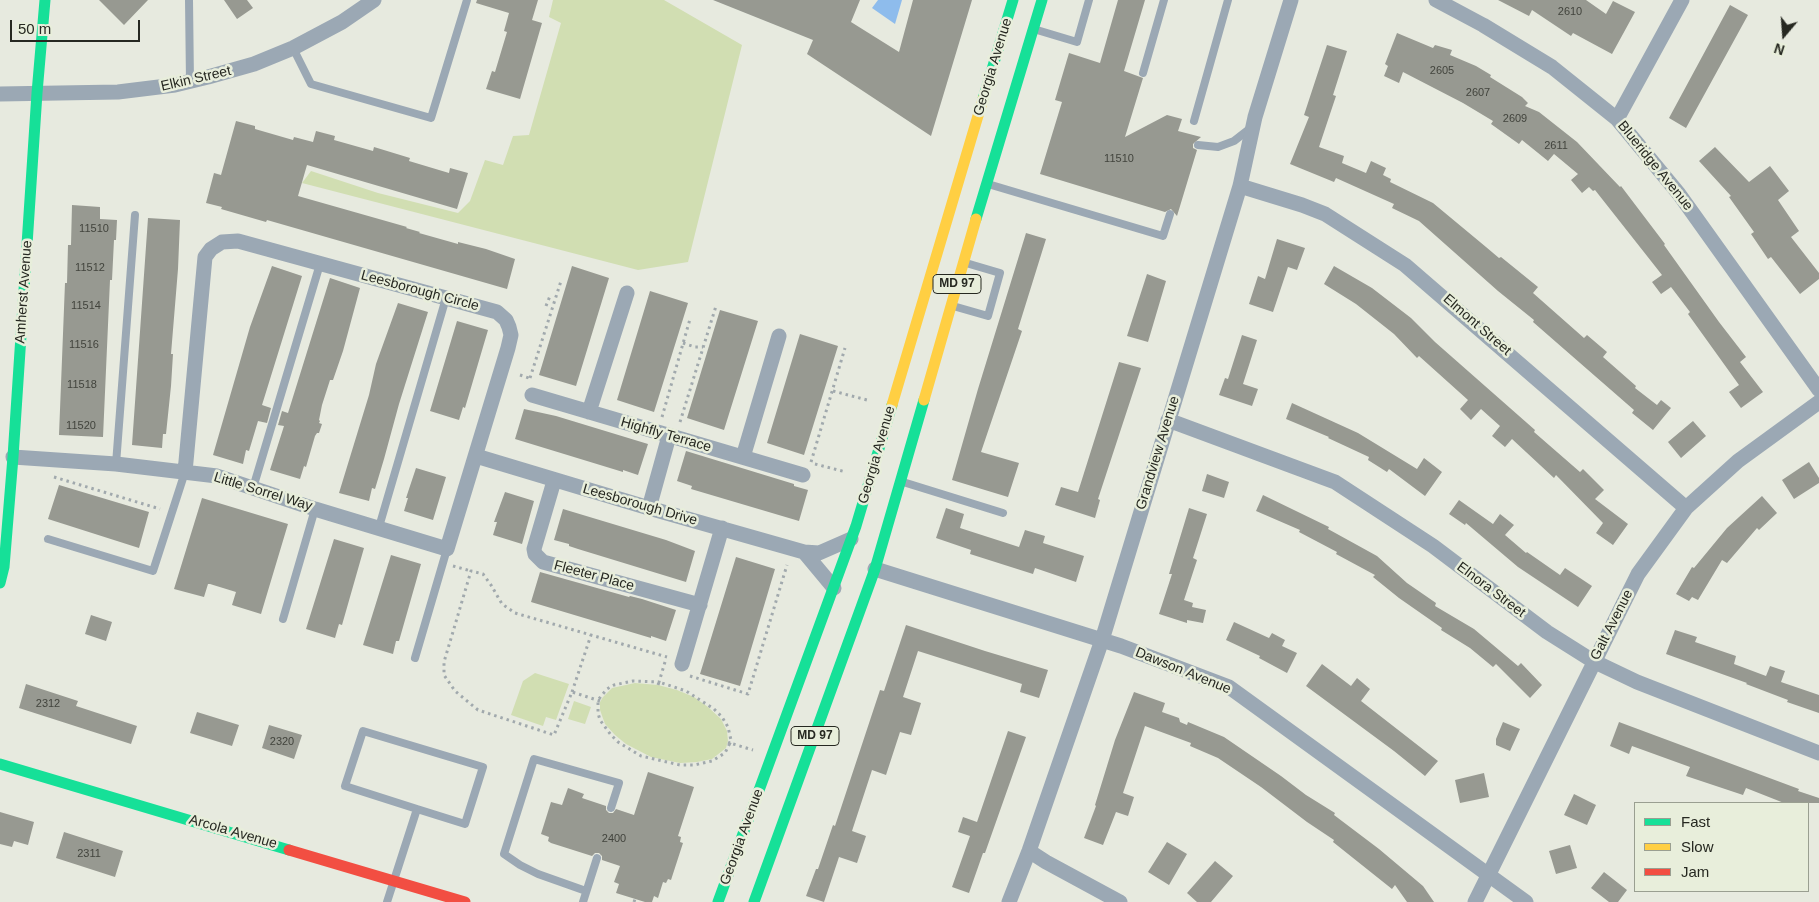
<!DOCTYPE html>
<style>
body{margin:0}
#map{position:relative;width:1819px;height:902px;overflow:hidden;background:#e7eadf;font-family:Arial,sans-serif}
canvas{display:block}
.legend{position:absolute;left:1634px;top:802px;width:175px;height:90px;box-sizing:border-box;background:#e8eedb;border:1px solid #9a9f91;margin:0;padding:6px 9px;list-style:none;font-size:15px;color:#262821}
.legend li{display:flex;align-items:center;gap:10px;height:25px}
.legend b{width:25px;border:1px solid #9a9f91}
.north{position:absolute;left:1759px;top:10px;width:50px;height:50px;-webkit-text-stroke:4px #e8eedb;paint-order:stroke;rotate:198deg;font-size:14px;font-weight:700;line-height:20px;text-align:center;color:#262821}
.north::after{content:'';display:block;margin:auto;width:18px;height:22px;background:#262821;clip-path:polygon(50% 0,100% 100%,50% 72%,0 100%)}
.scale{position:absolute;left:10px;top:20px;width:130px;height:22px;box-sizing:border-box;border:2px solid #262821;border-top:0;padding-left:6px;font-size:15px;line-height:18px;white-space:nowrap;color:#262821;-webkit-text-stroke:4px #e8eedb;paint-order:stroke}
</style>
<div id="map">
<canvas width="1819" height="902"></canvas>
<ul class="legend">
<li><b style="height:6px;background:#16e098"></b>Fast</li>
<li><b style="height:6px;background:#ffcf43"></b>Slow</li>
<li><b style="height:6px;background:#f24e42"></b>Jam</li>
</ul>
<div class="north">N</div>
<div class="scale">50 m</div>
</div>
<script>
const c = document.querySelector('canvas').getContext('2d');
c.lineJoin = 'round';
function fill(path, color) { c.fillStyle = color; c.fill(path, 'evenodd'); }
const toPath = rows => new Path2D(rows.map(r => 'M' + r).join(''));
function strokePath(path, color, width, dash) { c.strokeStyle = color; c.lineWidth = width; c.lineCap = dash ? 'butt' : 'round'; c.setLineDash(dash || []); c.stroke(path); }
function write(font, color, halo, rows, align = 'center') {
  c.font = font + ' Arial,sans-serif'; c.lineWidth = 5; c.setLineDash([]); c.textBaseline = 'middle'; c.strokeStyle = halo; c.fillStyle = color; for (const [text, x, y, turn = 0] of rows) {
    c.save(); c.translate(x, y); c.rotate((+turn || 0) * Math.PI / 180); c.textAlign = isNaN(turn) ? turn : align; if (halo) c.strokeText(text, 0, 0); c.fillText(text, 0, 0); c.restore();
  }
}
fill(toPath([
 [553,0,664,0,742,45,688,262,638,270,302,183,311,171,378,193,458,213,470,201,485,160,503,165,513,136,529,135,561,23,549,17],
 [535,673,569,684,556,720,546,717,543,726,511,715,523,681],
 [635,683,658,685,677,690,694,697,708,707,721,719,727,731,728,741,726,748,712,759,697,762,680,763,651,757,626,744,615,735,605,724,600,710,600,702,603,697,612,688],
 [574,701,591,707,585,724,568,719]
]), '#d1deb2');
fill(toPath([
 [878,0,902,0,895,24,872,8]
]), '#8ebcec');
fill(toPath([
 [99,0,148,0,124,25],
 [224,0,247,0,253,8,237,19],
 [477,0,538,0,532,20,542,23,520,99,486,89,492,71,495,72,507,32,504,31,509,13,476,3],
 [713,0,860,0,851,22,899,52,913,0,972,0,931,136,807,54,813,40],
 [1118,0,1145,0,1124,71,1143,78,1125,137,1167,115,1182,119,1178,131,1201,137,1193,144,1193,148,1197,150,1177,216,1171,209,1165,212,1040,174,1062,102,1055,100,1069,53,1100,63],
 [1498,0,1586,0,1606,14,1613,1,1635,12,1612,54,1573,33,1571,36,1532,10,1529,16],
 [1730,5,1748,15,1686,128,1669,118],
 [1397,33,1433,48,1435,45,1452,50,1450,55,1476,66,1491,75,1490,77,1522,97,1528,103,1525,106,1539,112,1577,142,1620,187,1621,186,1665,244,1664,245,1719,322,1746,357,1740,362,1763,392,1741,408,1729,392,1739,385,1688,314,1690,312,1671,287,1661,294,1652,282,1662,275,1595,190,1593,191,1589,187,1582,193,1571,180,1578,174,1554,154,1548,161,1522,140,1519,144,1491,124,1493,121,1463,103,1403,72,1399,83,1384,76,1388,66,1385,64],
 [1327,45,1347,51,1333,95,1336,96,1319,147,1344,156,1342,163,1366,173,1371,161,1386,168,1383,175,1391,179,1390,182,1433,203,1486,247,1499,258,1501,257,1538,287,1533,293,1584,338,1587,335,1607,352,1603,357,1636,386,1635,388,1657,405,1661,400,1671,408,1653,430,1632,413,1634,410,1533,322,1534,320,1498,291,1419,221,1392,208,1394,204,1336,178,1334,182,1290,164,1309,117,1304,115],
 [236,121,255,126,255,129,293,140,294,137,313,142,316,131,335,136,334,140,373,151,374,147,410,158,409,161,449,173,450,168,468,173,457,209,307,165,298,196,407,227,406,228,420,232,419,233,458,244,458,242,486,249,515,259,507,289,267,220,266,222,221,209,222,207,206,203,214,173,221,175],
 [1715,147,1749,182,1770,166,1789,191,1778,200,1799,231,1791,237,1819,273,1819,279,1800,294,1771,257,1768,259,1751,234,1754,232,1729,197,1731,196,1699,161],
 [72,205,100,207,100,219,117,220,116,240,114,240,112,280,110,280,103,437,59,435,65,283,67,283,68,245,71,245],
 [148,218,180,220,178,269,171,354,173,354,171,386,166,434,163,434,162,448,132,445],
 [1026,233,1046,239,1018,329,1022,331,981,452,1019,463,1008,497,952,480,978,389],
 [1277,239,1305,248,1297,270,1288,267,1273,312,1249,304,1258,276,1265,279],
 [272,266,302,276,262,405,271,408,267,423,258,421,249,451,246,450,243,464,213,455,250,327],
 [572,266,609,278,576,386,539,375],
 [1334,266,1372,288,1411,318,1435,342,1535,430,1534,432,1580,472,1583,469,1604,490,1595,499,1628,524,1613,545,1596,533,1603,523,1556,475,1554,478,1512,439,1505,447,1492,436,1500,426,1481,409,1471,420,1460,409,1468,400,1419,356,1417,358,1394,334,1356,304,1324,284],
 [1147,274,1166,281,1148,342,1127,336],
 [330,278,360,288,343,351,333,380,330,380,322,405,319,420,320,421,319,423,322,424,319,433,317,433,315,436,306,467,304,466,300,479,270,470,284,426,278,425,282,411,288,413],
 [650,291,688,303,654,412,617,400],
 [398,303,428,312,399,404,384,459,375,489,372,488,369,501,339,493,369,395,376,364],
 [720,310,758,321,724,430,687,418],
 [457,321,488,330,465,408,463,407,459,420,430,411],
 [800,334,838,346,804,455,767,443],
 [1242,335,1257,340,1243,384,1258,389,1252,406,1219,395,1225,378,1228,379],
 [1119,362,1141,368,1098,499,1100,500,1095,518,1055,505,1061,487,1078,492],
 [1292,403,1358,433,1417,469,1424,458,1442,472,1425,496,1389,469,1387,472,1368,460,1369,457,1328,438,1329,437,1286,419],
 [524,409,556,416,648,444,638,475,623,470,623,472,515,439],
 [1693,421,1706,436,1681,458,1668,442],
 [686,451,794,484,794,486,808,490,799,521,691,489,692,486,677,481],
 [1809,462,1819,478,1819,483,1794,499,1782,480],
 [416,468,446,477,433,520,404,511,408,498,406,498],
 [1207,474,1229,482,1224,498,1202,491],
 [59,485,149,512,139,548,48,519],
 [505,492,534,501,522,544,493,535,497,522,494,522],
 [1263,495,1329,527,1328,529,1377,556,1407,583,1436,603,1435,606,1474,629,1518,666,1521,663,1542,685,1530,698,1496,664,1493,667,1470,648,1441,630,1442,628,1399,598,1373,577,1375,575,1336,554,1337,552,1299,532,1300,530,1256,511],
 [1762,496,1777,513,1759,530,1757,528,1727,563,1722,560,1698,600,1692,597,1689,601,1676,594,1692,567,1694,568,1727,528],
 [202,498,288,524,261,614,232,605,236,592,210,584,208,584,204,597,174,589],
 [1459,500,1493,524,1500,514,1514,525,1505,535,1526,553,1527,552,1560,575,1565,568,1592,586,1578,607,1518,567,1466,523,1465,525,1449,514],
 [946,508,964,514,960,528,1019,547,1025,530,1045,536,1043,543,1084,556,1076,582,1035,568,1033,574,970,554,971,550,936,538],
 [1189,508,1207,514,1193,558,1197,560,1184,600,1193,603,1192,607,1206,610,1203,623,1187,620,1187,623,1159,614,1172,574,1169,574],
 [563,509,666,540,695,551,686,582,578,549,569,546,569,544,554,540],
 [334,539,364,548,342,625,339,624,335,638,306,629],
 [391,555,421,564,399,641,396,641,393,654,363,645],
 [736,557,775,569,740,686,700,674],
 [540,572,629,597,630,596,642,599,676,610,666,641,651,636,651,638,531,602],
 [91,615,112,622,106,641,85,634],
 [1234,622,1269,638,1272,633,1285,640,1282,646,1297,653,1287,673,1259,658,1260,656,1226,640],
 [906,625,985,651,1048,670,1039,698,1020,692,1022,684,918,651,903,697,921,703,911,735,900,732,886,775,872,770,852,831,866,836,857,863,839,857,824,902,806,896,816,869,818,869,833,825,835,826,880,690,884,691],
 [1675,630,1697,637,1695,642,1736,656,1734,664,1766,676,1770,666,1785,671,1781,682,1819,695,1819,713,1787,702,1788,700,1746,684,1747,683,1666,654],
 [1322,664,1351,686,1357,678,1370,689,1361,701,1438,761,1425,776,1394,751,1306,686],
 [26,684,78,701,76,706,137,726,131,744,19,708],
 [1134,692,1165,703,1162,712,1179,718,1180,722,1187,725,1188,722,1224,737,1281,776,1306,795,1335,813,1334,815,1379,849,1423,886,1434,902,1407,902,1395,885,1392,889,1333,842,1334,840,1307,822,1261,787,1218,758,1190,746,1191,743,1145,726,1123,793,1134,797,1128,816,1116,812,1103,845,1084,838,1096,806,1095,805,1115,740],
 [197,712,239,725,232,746,190,733],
 [1503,722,1520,729,1510,751,1496,745,1496,739],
 [1619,722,1799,789,1798,791,1819,798,1819,803,1784,803,1746,788,1743,795,1686,776,1690,767,1632,746,1629,754,1610,746],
 [269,725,302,735,294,759,262,748],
 [1008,731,1026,737,985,853,983,853,969,893,952,887,970,836,958,832,963,817,977,822],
 [648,772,694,787,678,836,681,837,680,842,683,843,671,880,668,879,666,883,663,882,658,898,654,896,652,902,645,902,616,893,619,884,614,882,620,866,602,860,602,856,599,853,595,853,592,856,551,843,548,841,549,837,541,834,551,802,562,805,568,788,584,794,582,798,606,806,606,810,609,813,613,813,616,809,634,815],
 [1484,773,1489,797,1460,803,1455,780],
 [1574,794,1596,805,1587,825,1564,815],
 [0,812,34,822,28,845,14,841,12,847,0,844],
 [64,832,123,851,115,877,56,858],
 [1167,842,1187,854,1169,885,1148,872],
 [1570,845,1577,868,1556,874,1549,851],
 [1215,861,1233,876,1211,902,1197,902,1187,893],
 [1604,872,1627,890,1618,902,1609,902,1591,888]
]), '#979991');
strokePath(toPath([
 [546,306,550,296],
 [683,343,695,347,703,347],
 [520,375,532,379],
 [530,378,561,281],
 [833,391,867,400],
 [662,417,690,319],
 [680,422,716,306],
 [811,462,845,348],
 [815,464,846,472],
 [54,477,160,509],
 [453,566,471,571],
 [665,662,659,682,633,681,614,685,607,689,598,700,598,713,600,720,611,735,618,742,641,756,680,765,694,765,712,761,725,753,730,743,753,750],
 [690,676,748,694,787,565],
 [658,685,659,682,686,691,714,709,722,717,728,727,731,740,730,743,728,742],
 [572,692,591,635],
 [600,701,572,692,554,735,478,710,455,691,444,675,444,662,471,571,483,574,491,585,502,604,515,613,667,657],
 [634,902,635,899]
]), '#a1a9ad', 3, [2.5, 4]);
strokePath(toPath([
 [189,0,190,82],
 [1037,30,1077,42,1089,0],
 [293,48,311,84,431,118,467,0],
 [1143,73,1164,0],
 [1194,121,1228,0],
 [1198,145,1218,147,1234,141,1252,127],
 [988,184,1163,236,1170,214],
 [953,306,988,316,1000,273,966,263],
 [116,464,135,215],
 [903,482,1003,513],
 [253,488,320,264],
 [379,527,446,298],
 [48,539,153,571,185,472],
 [283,619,315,509],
 [415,658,447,549],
 [586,891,538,874,520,865,504,854,534,759,619,783,611,808],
 [387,902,417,809,345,786,363,731,483,767,465,824,417,809],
 [583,902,597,858]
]), '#9ba8b4', 8);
strokePath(toPath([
 [1436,0,1483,25,1552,67,1617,119,1679,194,1819,390],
 [0,94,118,92,175,85,208,77,254,64,293,48,342,22,374,0],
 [1617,119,1682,0],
 [1240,186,1302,205,1325,214,1405,265,1686,508],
 [532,395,803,475],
 [589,412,627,293],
 [1168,420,1335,482,1433,546,1547,632,1593,661,1637,682,1819,753],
 [476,456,649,508,804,552,819,553,851,539],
 [13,457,116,464,217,476,315,509,447,549,508,348,511,335,509,327,506,320,497,312,238,241,222,242,211,249,205,257,185,472],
 [743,457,779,336],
 [554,481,534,549,535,554,543,562,700,605],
 [649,508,669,436],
 [804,552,834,588],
 [875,569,1121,646,1229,687,1526,902],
 [682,664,722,528],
 [1029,851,1046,862,1120,902],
 [1009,902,1029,851,1102,640,1240,186,1255,117,1291,0],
 [1475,902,1638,574,1686,508,1738,461,1819,402]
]), '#9ba8b4', 15);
strokePath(toPath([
 [983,99,1013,0],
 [976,219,1042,0],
 [0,583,4,567,13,457,37,93,45,0],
 [0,764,289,850],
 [718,902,856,526,892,405],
 [754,902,875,569,924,400]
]), '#16e098', 11);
strokePath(toPath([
 [924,400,976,219],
 [892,405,983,99]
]), '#ffcf43', 11);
strokePath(toPath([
 [289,850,465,902]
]), '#f24e42', 11);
write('11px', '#42443d', null, [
 ["2610",1570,12],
 ["2605",1442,71],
 ["2607",1478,93],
 ["2609",1515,119],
 ["2611",1556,146],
 ["11510",1119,159],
 ["11510",94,229],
 ["11512",90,268],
 ["11514",86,306],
 ["11516",84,345],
 ["11518",82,385],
 ["11520",81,426],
 ["2312",48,704],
 ["2320",282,742],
 ["2400",614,839],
 ["2311",89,854]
]);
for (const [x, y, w] of [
 [957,284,48],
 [815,736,48]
]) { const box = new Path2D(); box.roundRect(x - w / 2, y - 9.5, w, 19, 4); c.fillStyle = '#e8eedb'; c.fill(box); strokePath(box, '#262821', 1); }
write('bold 12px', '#262821', null, [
 ["MD 97",957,284],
 ["MD 97",815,736]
]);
write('14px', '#262821', '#e8eedb', [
 ["Georgia Avenue",993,67,-73],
 ["Elkin Street",196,79,-13],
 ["Blueridge Avenue",1655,166,51],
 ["Leesborough Circle",420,291,15],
 ["Amherst Avenue",24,292,-86],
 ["Elmont Street",1477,325,41],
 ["Highfly Terrace",666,435,16],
 ["Grandview Avenue",1158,453,-73],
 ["Georgia Avenue",877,455,-74],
 ["Little Sorrel Way",263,492,17],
 ["Leesborough Drive",640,505,16],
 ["Fleeter Place",594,576,15],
 ["Elnora Street",1491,590,37],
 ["Galt Avenue",1612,625,-63],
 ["Dawson Avenue",1183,671,22],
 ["Arcola Avenue",233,832,16],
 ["Georgia Avenue",742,837,-70]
]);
</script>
